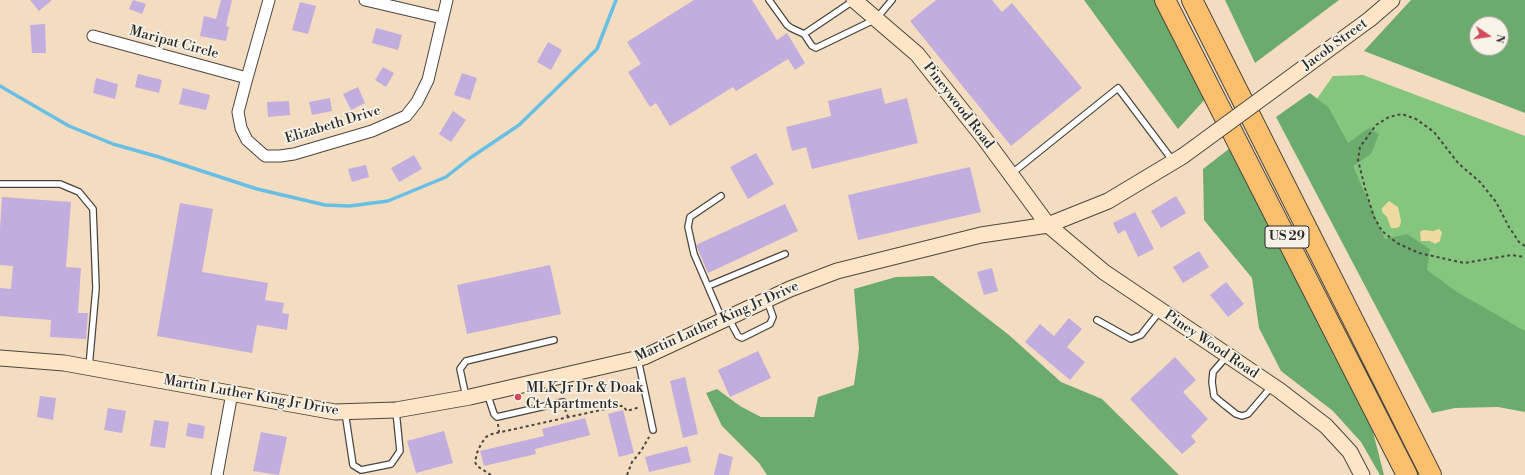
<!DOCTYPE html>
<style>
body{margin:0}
#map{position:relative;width:1525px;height:475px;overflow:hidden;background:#f4dcc0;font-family:"Libre Bodoni",serif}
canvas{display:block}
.north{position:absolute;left:1469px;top:16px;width:40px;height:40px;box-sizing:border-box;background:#f7f3e8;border:1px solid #a5a39c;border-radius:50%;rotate:103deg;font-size:11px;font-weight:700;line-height:16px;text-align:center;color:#2b2b2b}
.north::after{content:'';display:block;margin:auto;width:14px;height:18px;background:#d1495b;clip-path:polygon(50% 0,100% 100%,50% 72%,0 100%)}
</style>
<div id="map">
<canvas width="1525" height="475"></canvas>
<div class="north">N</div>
</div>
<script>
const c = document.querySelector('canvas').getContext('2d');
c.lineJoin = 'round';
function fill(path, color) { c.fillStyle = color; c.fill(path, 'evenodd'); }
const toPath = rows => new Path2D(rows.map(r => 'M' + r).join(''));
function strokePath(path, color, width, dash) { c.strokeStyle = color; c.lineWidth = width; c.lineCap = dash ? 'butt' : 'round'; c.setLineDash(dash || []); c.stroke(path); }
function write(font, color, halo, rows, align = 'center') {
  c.font = font + ' "Libre Bodoni",serif'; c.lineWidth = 3.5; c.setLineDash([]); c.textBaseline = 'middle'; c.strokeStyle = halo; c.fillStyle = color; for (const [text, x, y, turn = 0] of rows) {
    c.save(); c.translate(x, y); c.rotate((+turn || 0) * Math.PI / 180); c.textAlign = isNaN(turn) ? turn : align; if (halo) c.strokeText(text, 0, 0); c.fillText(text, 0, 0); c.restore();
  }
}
fill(toPath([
 [1363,75,1525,136,1525,335,1387,258,1316,100,1333,76]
]), '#85c67f');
fill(toPath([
 [1084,0,1155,0,1207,97,1178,129],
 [1225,0,1339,0,1255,63],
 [1411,0,1525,0,1525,113,1364,51],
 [1477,24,1501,24,1501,48,1477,48],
 [1310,93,1329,108,1348,143,1369,128,1379,134,1371,154,1353,166,1385,239,1407,234,1430,249,1427,270,1457,292,1525,331,1525,412,1498,407,1455,408,1432,413,1276,117],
 [1230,148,1304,288,1372,428,1384,475,1380,475,1361,442,1333,411,1281,371,1259,328,1252,278,1204,220,1203,169],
 [933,276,1009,335,1061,382,1102,399,1179,475,767,475,759,463,722,426,706,393,717,389,740,406,761,417,814,417,818,397,854,385,859,349,854,289,896,277]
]), '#6cab6e');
fill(toPath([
 [1389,201,1398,207,1401,221,1400,226,1397,228,1391,228,1387,217,1382,212,1382,208],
 [1439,229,1442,232,1440,241,1435,244,1430,241,1421,241,1420,233,1421,231,1424,230,1433,231]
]), '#eeda9e');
strokePath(toPath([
 [0,86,69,126,113,144,159,157,257,189,325,205,350,206,388,201,446,177,470,158,519,125,597,49,616,0]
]), '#68bfe5', 3.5);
fill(toPath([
 [30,0,52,0,39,11],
 [133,0,146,4,142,14,129,9],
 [221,0,232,0,226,26,229,27,226,41,200,36,204,16,216,19],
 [694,0,752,0,777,40,787,33,805,63,795,70,788,59,736,91,733,87,670,126,656,103,650,107,628,72,641,64,627,42],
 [936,0,992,0,1002,12,1012,3,1082,88,1011,146,910,21],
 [300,2,316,6,308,34,292,30],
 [45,24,46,53,32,53,30,25],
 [376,28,402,35,398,50,372,43],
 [548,42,562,50,551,70,537,62],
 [383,67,394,73,386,87,375,80],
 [462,73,477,78,470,100,454,95],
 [138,74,162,80,159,93,135,87],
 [96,78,118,84,115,99,93,93],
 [358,87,365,103,351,110,343,94],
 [183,88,210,95,206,110,179,104],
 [881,88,885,104,907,98,918,143,812,169,806,147,792,151,786,127,831,116,828,101],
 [330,98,332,111,312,115,309,102],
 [289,101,290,115,268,117,267,102],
 [453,111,466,120,451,142,439,134],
 [756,153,774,184,748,199,730,167],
 [414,155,422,169,399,182,391,168],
 [366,165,369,177,352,182,348,169],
 [970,167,981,212,858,240,848,195],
 [1176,196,1186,213,1161,228,1151,211],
 [2,197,71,202,66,267,81,268,78,313,88,313,86,339,50,337,51,320,0,316,0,288,11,289,13,266,0,265,0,229],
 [180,203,213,209,202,272,268,283,265,300,284,303,282,313,289,314,287,330,257,325,252,353,157,336],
 [785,204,798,231,708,273,696,245],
 [1135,212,1154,249,1138,257,1125,230,1118,234,1113,223],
 [1199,251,1209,267,1183,283,1173,267],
 [550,265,561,314,467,334,457,285],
 [992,268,998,291,984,295,977,272],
 [1226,282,1244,304,1228,317,1210,295],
 [1069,318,1082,329,1067,347,1085,362,1070,380,1025,342,1040,324,1054,336],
 [758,351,771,378,730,397,718,370],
 [1175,357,1196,380,1183,392,1208,419,1191,436,1196,442,1182,454,1130,399],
 [685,377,698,434,683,438,670,381],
 [40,396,56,398,53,420,37,417],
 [108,408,126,411,122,433,104,430],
 [623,410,634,453,619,457,608,414],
 [585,418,590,435,535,449,536,454,484,466,480,451,544,436,542,429],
 [154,420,169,422,165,448,150,446],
 [188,423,205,426,203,439,186,436],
 [444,431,453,463,416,473,407,441],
 [261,432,287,437,279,475,253,471],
 [687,446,691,462,649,472,645,457],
 [719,453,733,457,729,475,714,475]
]), '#c1adde');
const lane = toPath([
 [769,0,787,25,791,28,804,34],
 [853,1,804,34,812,46,816,48,876,19,892,0],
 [1011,174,1118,88,1173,161],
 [0,184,60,184,79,192,93,209,96,288,89,367],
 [721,196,690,217,688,227,694,254,722,319],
 [708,286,785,254],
 [729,319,738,336,742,338,770,324,773,317,767,300],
 [1097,320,1131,339,1141,335,1160,311],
 [1227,356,1213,372,1212,382,1214,396,1222,403,1236,414,1242,416,1248,414,1272,386],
 [638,359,653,430],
 [487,393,494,414,497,417,563,402],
 [466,397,460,369,466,361,554,340],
 [345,412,353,465,361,470,391,464,400,451,396,411]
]);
const street = toPath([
 [269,0,247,78,238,112,241,128,247,140,265,156,280,156,294,154,372,131,406,116,417,102,428,80,447,0],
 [365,0,442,18],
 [93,36,247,78],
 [217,475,232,393]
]);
const secondary = toPath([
 [854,0,917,54,984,138,1048,225,1104,272,1279,390,1326,426,1350,452,1362,475],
 [1276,88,1370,19,1392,0],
 [0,358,64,363,335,412,396,410,470,397,644,357,790,289,837,271,981,235,1048,225,1108,201,1183,156]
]);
const highway = toPath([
 [1165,0,1407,475],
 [1192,0,1431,475]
]);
strokePath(lane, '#494641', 8);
strokePath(street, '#494641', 13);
strokePath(secondary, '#494641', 17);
strokePath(highway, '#494641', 22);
strokePath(toPath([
 [1525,246,1519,242,1509,227,1496,202,1480,182,1458,163,1434,132,1416,119,1402,114,1389,117,1376,125,1360,147,1358,160,1365,188,1374,217,1382,231,1397,243,1419,253,1464,263,1511,255,1525,257],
 [565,409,568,417],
 [498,424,499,432],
 [491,475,477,466,475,462,477,453,481,444,486,437,492,434,619,406,623,406,627,411,640,407],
 [627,475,632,462,641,451,649,437]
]), '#494641', 2, [3, 3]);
strokePath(lane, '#fff', 5.5);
strokePath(street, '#fff', 11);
strokePath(secondary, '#fde5c5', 15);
strokePath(highway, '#f9bf6d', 20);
const secondaryBridge = toPath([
 [1183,156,1276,88]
]);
strokePath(secondaryBridge, '#494641', 17, []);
strokePath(secondaryBridge, '#fde5c5', 15);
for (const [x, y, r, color] of [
 [518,397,4,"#d1495b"]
]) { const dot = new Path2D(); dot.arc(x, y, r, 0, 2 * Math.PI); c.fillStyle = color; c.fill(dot); strokePath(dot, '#f7f3e8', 1.5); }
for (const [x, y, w] of [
 [1287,237,44]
]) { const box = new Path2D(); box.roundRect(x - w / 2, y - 11, w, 22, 3); c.fillStyle = '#f7f3e8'; c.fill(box); strokePath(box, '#2b2b2b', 1); }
write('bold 13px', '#2b2b2b', null, [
 ["US 29",1287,237]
]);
write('14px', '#2b2b2b', '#f7f3e8', [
 ["Maripat Circle",174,43,15],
 ["Jacob Street",1335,45,-36],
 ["Pineywood Road",958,106,52],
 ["Elizabeth Drive",333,125,-17],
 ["Martin Luther King Jr Drive",717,322,-24],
 ["Piney Wood Road",1211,345,34],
 ["Martin Luther King Jr Drive",251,396,10]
]);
write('14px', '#2b2b2b', '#f7f3e8', [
 ["MLK Jr Dr & Doak",526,389],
 ["Ct Apartments",526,405]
], 'left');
</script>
